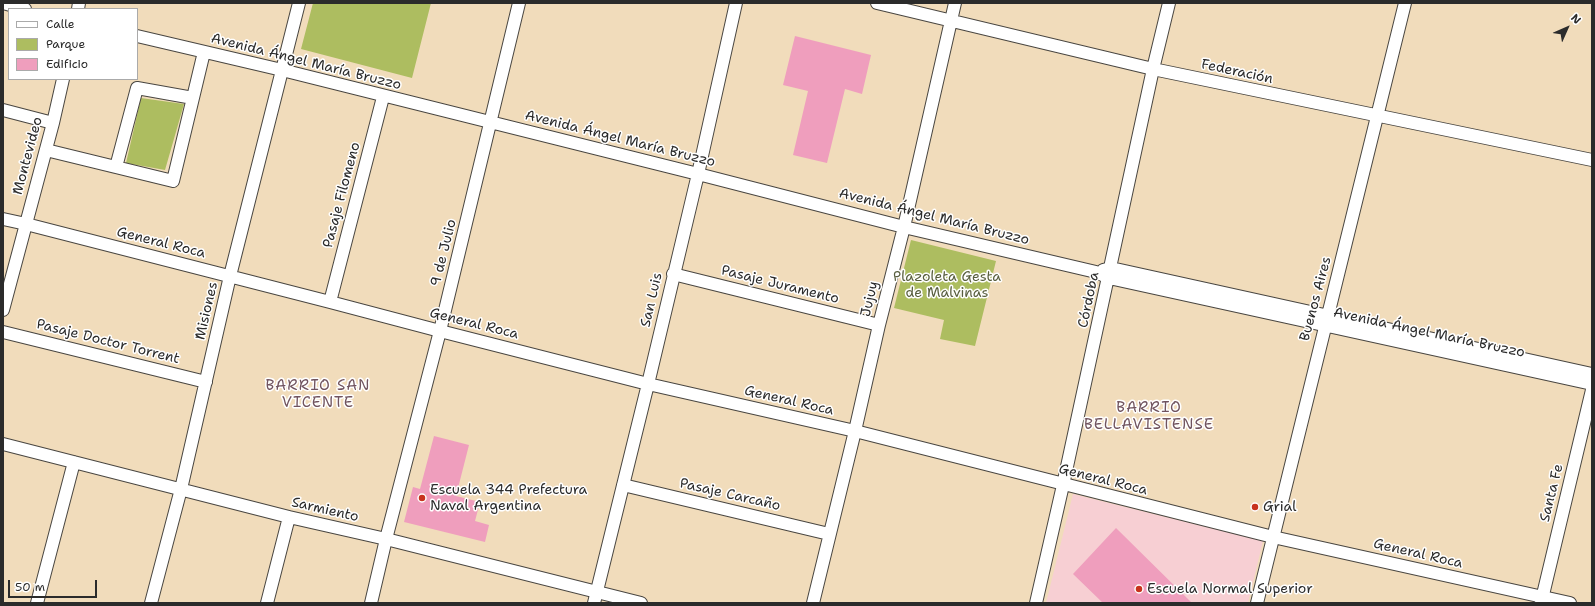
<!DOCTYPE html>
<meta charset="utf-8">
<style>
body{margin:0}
#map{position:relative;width:1595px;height:606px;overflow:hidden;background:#f1dcbb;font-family:"Shantell Sans",sans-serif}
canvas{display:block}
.frame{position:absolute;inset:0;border:4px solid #2b2b2b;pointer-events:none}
.legend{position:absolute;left:8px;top:8px;width:130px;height:72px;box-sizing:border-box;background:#fff;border:1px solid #aaa;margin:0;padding:5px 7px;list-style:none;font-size:12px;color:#2b2b2b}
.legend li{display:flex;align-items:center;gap:8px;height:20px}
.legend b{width:20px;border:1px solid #aaa}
.north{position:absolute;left:1547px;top:8px;width:40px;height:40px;-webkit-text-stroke:3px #fff;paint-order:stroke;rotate:45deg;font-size:11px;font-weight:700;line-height:16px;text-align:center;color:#2b2b2b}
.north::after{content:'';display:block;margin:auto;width:14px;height:18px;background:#2b2b2b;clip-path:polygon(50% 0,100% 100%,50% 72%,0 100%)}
.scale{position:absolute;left:8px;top:580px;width:89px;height:18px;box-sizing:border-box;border:2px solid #2b2b2b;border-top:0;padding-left:5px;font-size:12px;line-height:14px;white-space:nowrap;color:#2b2b2b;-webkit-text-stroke:3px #fff;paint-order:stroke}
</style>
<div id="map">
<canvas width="1595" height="606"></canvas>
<div class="frame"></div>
<ul class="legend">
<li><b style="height:5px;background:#fff"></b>Calle</li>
<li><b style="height:11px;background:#adbd60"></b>Parque</li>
<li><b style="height:11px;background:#ef9ebd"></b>Edificio</li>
</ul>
<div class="north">N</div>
<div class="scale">50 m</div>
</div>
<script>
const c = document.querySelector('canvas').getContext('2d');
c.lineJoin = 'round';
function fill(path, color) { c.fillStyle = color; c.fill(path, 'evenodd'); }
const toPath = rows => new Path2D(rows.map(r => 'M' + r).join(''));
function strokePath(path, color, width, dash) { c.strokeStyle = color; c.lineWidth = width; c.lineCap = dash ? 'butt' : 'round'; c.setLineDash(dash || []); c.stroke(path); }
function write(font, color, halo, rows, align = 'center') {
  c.font = font + ' "Shantell Sans",sans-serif'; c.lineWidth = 3; c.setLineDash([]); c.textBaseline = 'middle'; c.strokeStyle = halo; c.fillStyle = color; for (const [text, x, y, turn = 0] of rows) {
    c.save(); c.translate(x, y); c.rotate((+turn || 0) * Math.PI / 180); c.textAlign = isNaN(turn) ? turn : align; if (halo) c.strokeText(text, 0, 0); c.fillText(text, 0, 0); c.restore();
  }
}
fill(toPath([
 [1073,494,1263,541,1248,603,1046,603]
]), '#f7cfd3');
fill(toPath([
 [313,3,431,3,412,78,301,49],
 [141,98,184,104,165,170,126,163],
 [911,240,996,261,975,346,940,339,944,320,894,308]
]), '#adbd60');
fill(toPath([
 [795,36,871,55,862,94,845,89,827,163,793,155,808,91,783,85],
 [434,436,469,445,456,496,480,502,475,521,489,525,485,542,404,522,413,487,420,489],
 [1116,528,1192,603,1103,603,1073,574]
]), '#ef9ebd');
const minor = toPath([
 [3,3,25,9],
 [877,3,1153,69,1592,160],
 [78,9,79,3],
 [137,36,282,70,698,174,904,227,1096,272,1109,278,1592,384],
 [3,110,53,123],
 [46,150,173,181,204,52],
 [116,167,137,88,193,98],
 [3,219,26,224,330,302,440,331,648,384,855,431,1273,537,1570,603],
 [1103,270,1111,268,1592,374],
 [673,274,879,325],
 [330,302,383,97],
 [3,310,53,123,63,79],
 [3,332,206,382],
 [3,444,289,517,386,539,641,603],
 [623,485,829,534],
 [37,603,74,462],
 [151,603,181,489,230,276,299,3],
 [267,603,289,517],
 [371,603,386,539,440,331,519,3],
 [594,603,648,384,698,174,736,3],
 [813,603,855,431,879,325,904,227,955,3],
 [1036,603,1063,485,1153,69,1169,3],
 [1257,603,1405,3],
 [1541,603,1592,390]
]);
strokePath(minor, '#494641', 14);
strokePath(minor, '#fff', 12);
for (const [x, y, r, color] of [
 [422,498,4,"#c8321e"],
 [1255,507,4,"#c8321e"],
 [1139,589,4,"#c8321e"]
]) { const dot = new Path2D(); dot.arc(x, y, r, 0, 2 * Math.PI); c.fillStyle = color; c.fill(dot); strokePath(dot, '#fff', 1.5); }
write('14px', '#2b2b2b', '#fff', [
 ["Avenida Ángel María Bruzzo",306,62,14],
 ["Federación",1237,72,12],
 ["Avenida Ángel María Bruzzo",620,139,14],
 ["Montevideo",28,156,-75],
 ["Pasaje Filomeno",342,195,-75],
 ["Avenida Ángel María Bruzzo",934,217,14],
 ["General Roca",161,243,14],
 ["9 de Julio",444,253,-76],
 ["Pasaje Juramento",780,285,14],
 ["Jujuy",870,299,-76],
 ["Buenos Aires",1316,299,-75],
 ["San Luis",652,300,-77],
 ["Córdoba",1089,300,-78],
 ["Misiones",207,311,-77],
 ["General Roca",474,324,14],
 ["Avenida Ángel María Bruzzo",1429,333,12],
 ["Pasaje Doctor Torrent",108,342,14],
 ["General Roca",789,401,13],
 ["General Roca",1103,480,14],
 ["Santa Fe",1552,493,-76],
 ["Pasaje Carcaño",730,495,13],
 ["Sarmiento",325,510,13],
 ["General Roca",1418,554,13]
]);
write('14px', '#585e3e', '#fff', [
 ["Plazoleta Gesta",947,277],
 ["de Malvinas",947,293]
]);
write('14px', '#2b2b2b', '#fff', [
 ["Escuela 344 Prefectura",430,490],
 ["Naval Argentina",430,506],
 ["Grial",1263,507],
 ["Escuela Normal Superior",1147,589]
], 'left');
c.letterSpacing = '1px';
write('15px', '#70535e', '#fff', [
 ["BARRIO SAN",318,386],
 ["VICENTE",318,403],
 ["BARRIO",1149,408],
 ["BELLAVISTENSE",1149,425]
]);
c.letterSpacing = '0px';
</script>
